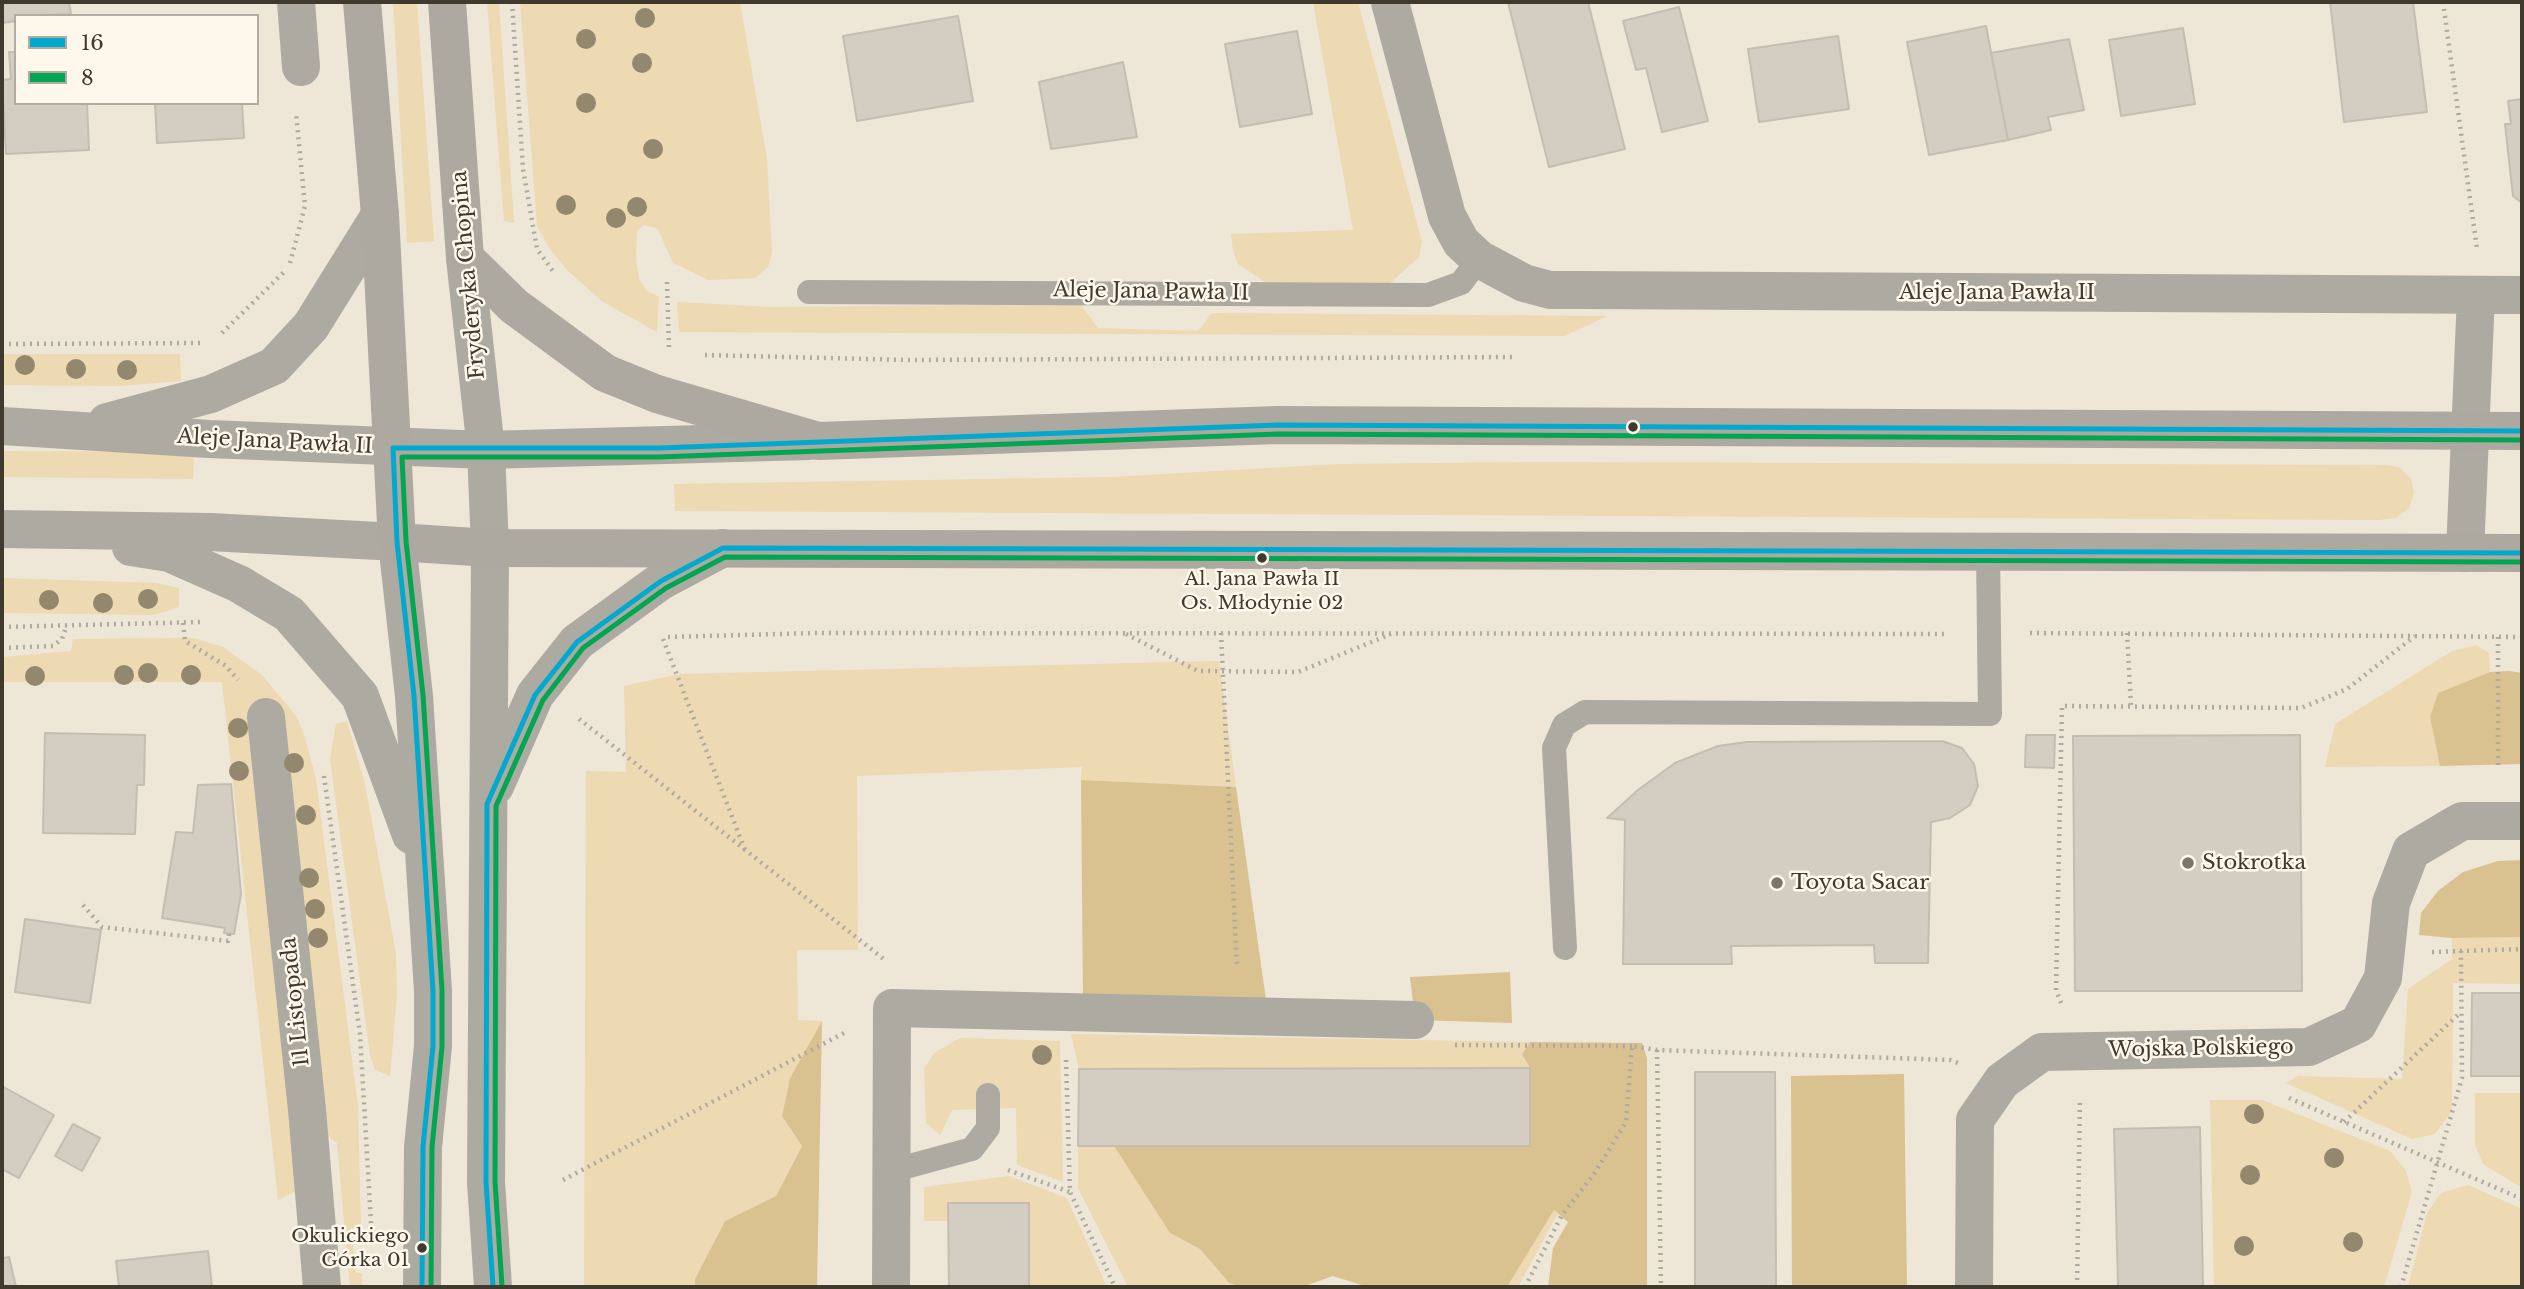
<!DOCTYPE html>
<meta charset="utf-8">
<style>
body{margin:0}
#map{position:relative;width:2524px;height:1289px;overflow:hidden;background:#eee6d7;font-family:"Libre Baskerville",serif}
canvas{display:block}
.frame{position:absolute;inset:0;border:4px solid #3f392e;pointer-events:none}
.legend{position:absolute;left:14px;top:14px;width:245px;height:91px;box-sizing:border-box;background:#fef8ec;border:2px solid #b2aca0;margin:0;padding:9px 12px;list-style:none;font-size:21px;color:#3f392e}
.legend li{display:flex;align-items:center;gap:14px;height:35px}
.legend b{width:35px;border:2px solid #b2aca0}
</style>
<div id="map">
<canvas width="2524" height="1289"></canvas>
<div class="frame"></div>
<ul class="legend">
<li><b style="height:9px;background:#00a9ce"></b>16</li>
<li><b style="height:9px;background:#00a651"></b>8</li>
</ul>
</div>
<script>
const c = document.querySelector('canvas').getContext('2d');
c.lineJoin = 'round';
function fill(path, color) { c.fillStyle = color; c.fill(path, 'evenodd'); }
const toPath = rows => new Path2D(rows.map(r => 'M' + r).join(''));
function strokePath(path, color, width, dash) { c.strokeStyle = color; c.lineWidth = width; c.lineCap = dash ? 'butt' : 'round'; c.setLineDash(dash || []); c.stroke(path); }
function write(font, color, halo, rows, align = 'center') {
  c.font = font + ' "Libre Baskerville",serif'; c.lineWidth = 5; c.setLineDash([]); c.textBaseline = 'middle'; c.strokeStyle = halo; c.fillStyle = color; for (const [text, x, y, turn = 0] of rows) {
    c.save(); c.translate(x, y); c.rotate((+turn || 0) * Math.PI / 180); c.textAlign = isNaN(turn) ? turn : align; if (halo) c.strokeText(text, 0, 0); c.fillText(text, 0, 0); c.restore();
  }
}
fill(toPath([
 [393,2,417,2,434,241,407,243],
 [487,2,499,2,514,223,504,221],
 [520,2,740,2,767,159,772,252,768,267,755,278,709,280,673,263,658,229,644,225,637,231,636,260,639,279,646,290,659,297,657,332,603,302,568,271,550,249,537,226],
 [1313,2,1358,2,1422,242,1419,257,1387,286,1268,284,1238,264,1233,251,1231,234,1353,230],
 [677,302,769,307,1080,304,1098,328,1198,331,1212,313,1607,316,1565,336,679,332],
 [2,354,180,354,181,381,120,386,2,385],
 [2,451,194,452,193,479,2,477],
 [1537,462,2385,465,2399,467,2411,479,2414,493,2409,508,2396,518,2379,520,675,511,674,484,1112,477,1339,464],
 [2,578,156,583,179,588,179,607,154,615,2,613],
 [193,638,223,647,262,675,297,717,305,738,316,779,358,1106,361,1227,351,1228,356,1273,362,1273,362,1287,350,1287,337,1143,319,1130,300,1189,278,1200,222,682,3,682,3,657,71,651,73,639],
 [2476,645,2489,653,2490,672,2438,693,2430,717,2440,766,2325,767,2335,724,2452,651],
 [1219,661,1236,787,1081,780,1082,767,857,776,858,950,797,950,798,1020,822,1021,790,1078,782,1116,802,1146,776,1196,725,1221,695,1279,695,1287,584,1287,586,771,626,772,624,686,680,674],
 [347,721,365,784,396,954,397,994,390,1076,375,1070,370,1055,330,759,336,724],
 [2522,937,2522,984,2453,983,2452,1111,2435,1134,2412,1139,2286,1083,2298,1076,2402,1079,2408,989,2452,959,2452,938],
 [1071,1034,1530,1042,1522,1054,1530,1068,1079,1069],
 [960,1038,1060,1041,1063,1182,1017,1165,1016,1108,952,1110,940,1135,926,1123,924,1069,934,1053],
 [2475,1093,2522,1093,2522,1188,2483,1164,2475,1145],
 [2210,1100,2262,1100,2390,1151,2406,1171,2412,1192,2384,1287,2214,1287],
 [1078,1146,1114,1146,1170,1233,1200,1249,1229,1283,1242,1287,1128,1287,1078,1188],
 [1009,1176,1067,1198,1107,1287,1029,1287,1028,1203,948,1203,949,1221,924,1221,924,1187],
 [2468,1185,2522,1209,2522,1287,2408,1287,2427,1213,2441,1193],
 [1554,1210,1558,1213,1518,1287,1507,1287]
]), '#edd9b2');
fill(toPath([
 [2509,671,2522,673,2522,764,2440,766,2430,717,2438,693,2490,672],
 [1081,780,1236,787,1267,1007,1083,1001],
 [2522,860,2522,937,2452,938,2419,935,2421,913,2438,891,2463,872,2498,861],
 [1510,972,1512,1023,1415,1020,1410,977],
 [822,1021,817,1287,695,1287,695,1279,725,1221,776,1196,802,1146,782,1116,790,1078],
 [1530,1042,1642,1043,1647,1058,1647,1287,1548,1287,1553,1248,1568,1222,1554,1210,1507,1287,1368,1287,1333,1276,1302,1287,1242,1287,1229,1283,1200,1249,1170,1233,1114,1146,1530,1146,1530,1068,1522,1054],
 [1904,1074,1907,1287,1792,1287,1791,1076]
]), '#d9c290');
const building = toPath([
 [2,2,69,2,71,14,16,16,16,21,2,23,2,2],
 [1508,2,1588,2,1625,149,1549,167,1508,2],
 [2330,2,2413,2,2427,112,2344,122,2330,2],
 [1679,7,1708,121,1662,132,1646,68,1636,70,1623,21,1679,7],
 [958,16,973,101,857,121,843,36,958,16],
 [1986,26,2008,140,1929,155,1907,42,1986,26],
 [2183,28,2195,104,2121,116,2109,40,2183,28],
 [1297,31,1312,114,1240,127,1225,44,1297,31],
 [1838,36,1849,109,1759,122,1748,49,1838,36],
 [2069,39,2084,110,2048,117,2051,130,2008,140,1991,53,2069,39],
 [9,52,16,52,16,103,87,103,89,150,6,154,2,80,11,79,9,52],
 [1123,62,1137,137,1051,149,1039,82,1123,62],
 [2522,99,2522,203,2513,196,2505,124,2511,124,2508,101,2522,99],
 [155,103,242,103,244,138,157,143,155,103],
 [45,733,145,735,144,785,137,785,135,834,43,833,45,733],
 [2026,735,2055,735,2054,768,2025,767,2026,735],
 [2300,735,2302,991,2075,991,2073,736,2300,735],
 [1942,741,1962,748,1974,764,1978,786,1970,805,1950,818,1931,822,1928,963,1875,963,1874,945,1731,946,1732,964,1623,964,1625,820,1607,818,1638,790,1675,763,1718,746,1747,742,1942,741],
 [231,784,241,894,234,934,224,933,225,928,162,918,176,832,193,833,198,785,231,784],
 [25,919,101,930,90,1003,15,992,25,919],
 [2472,993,2522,993,2522,1076,2471,1076,2472,993],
 [1530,1068,1530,1146,1078,1146,1079,1069,1530,1068],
 [1695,1072,1775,1072,1776,1287,1695,1287,1695,1072],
 [2,1086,54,1115,19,1178,2,1169,2,1086],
 [73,1124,100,1138,82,1171,55,1156,73,1124],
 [2200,1127,2203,1287,2118,1287,2114,1129,2200,1127],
 [948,1203,1029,1203,1029,1287,949,1287,948,1203],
 [208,1251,212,1287,119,1287,116,1261,208,1251],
 [9,1257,16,1287,2,1287,2,1258,9,1257]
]);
fill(building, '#d4cec2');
strokePath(building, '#c4beb2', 2);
strokePath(toPath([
 [512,2,523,169,537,249,555,274],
 [2443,2,2477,249],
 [290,263,305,206,296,113],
 [667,282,669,347],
 [222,333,286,270],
 [2,344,200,343],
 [705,355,908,360,1516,357],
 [183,623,185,641,226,666,238,680],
 [2,627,200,622],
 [1221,633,1237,968],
 [2030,633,2522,637],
 [2127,633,2131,706],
 [1126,634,1198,671,1298,672,1391,634],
 [668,637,816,633,1947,634],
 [2498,637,2498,765],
 [663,639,745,850],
 [2,648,53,646,62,639,67,625],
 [579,719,885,960],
 [324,776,360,1034,371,1223],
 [83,905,102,927,228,941,229,934],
 [2432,952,2522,949],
 [2061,1003,2056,990,2062,706,2301,708,2347,689,2415,636],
 [1455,1045,1632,1046],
 [1657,1050,1661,1287],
 [1066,1060,1070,1192,1115,1287],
 [2289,1098,2522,1199],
 [2344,1122,2461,1012],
 [1008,1170,1070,1192],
 [563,1180,844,1033],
 [1525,1287,1562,1215,1594,1174,1626,1122,1632,1046,1657,1050,1950,1060,1958,1063],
 [2077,1287,2080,1099],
 [2401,1287,2462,1078,2461,951]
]), '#adaaa1', 4.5, [2, 5]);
strokePath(toPath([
 [809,292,1428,295,1461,283,1479,259],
 [1565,948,1554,748,1564,725,1585,712,1990,714,1988,552],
 [891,1171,972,1149,988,1128,988,1095]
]), '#adaaa2', 24);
strokePath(toPath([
 [296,2,301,67],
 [1390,2,1447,216,1461,242,1479,259,1524,283,1550,290,1577,290,2522,295],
 [2465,553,2476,295],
 [266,717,307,1110,322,1287],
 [891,1287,892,1008,1415,1020],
 [1974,1287,1975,1120,2002,1081,2042,1052,2309,1047,2358,1024,2383,978,2391,903,2411,851,2462,821,2522,821]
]), '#adaaa2', 38);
strokePath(toPath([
 [465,258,486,450,490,548,486,1182,493,1287],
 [107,422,211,394,274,366,311,326,380,215],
 [2,426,209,439,486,450,809,441],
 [2,529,210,532,397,542,414,696,433,991,433,1046,423,1147,422,1287],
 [131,547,169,553,239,584,289,614,360,696,411,835],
 [495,786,535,695,577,642,661,581,723,548]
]), '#adaaa2', 38);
strokePath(toPath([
 [362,2,380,215,397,542,490,548,2522,553],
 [447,2,465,258,514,306,605,373,657,394,818,441,1278,425,2522,431]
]), '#ada8a0', 38);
strokePath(toPath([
 [393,448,659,448,1278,425,2522,431],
 [393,448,397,542,414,696,433,991,433,1046,423,1147,422,1287],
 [493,1287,486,1182,487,804,535,695,577,642,661,581,723,548,2522,553]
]), '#00a9ce', 5);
strokePath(toPath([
 [502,1286,495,1182,496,806,543,700,583,648,666,588,725,557,2522,562],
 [431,1287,432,1147,442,1047,442,990,423,695,406,541,402,457,659,457,1278,434,2522,440]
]), '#00a651', 5);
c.fillStyle = '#93876d';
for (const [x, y] of [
 [645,18],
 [586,39],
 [642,63],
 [586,103],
 [653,149],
 [566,205],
 [637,207],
 [616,218],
 [25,365],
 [76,369],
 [127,370],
 [148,599],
 [49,600],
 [103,603],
 [148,673],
 [124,675],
 [191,675],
 [35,676],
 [238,728],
 [294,763],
 [239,771],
 [306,815],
 [309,878],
 [315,909],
 [318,938],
 [1042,1055],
 [2254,1114],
 [2334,1158],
 [2250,1175],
 [2353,1242],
 [2244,1246]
]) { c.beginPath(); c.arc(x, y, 10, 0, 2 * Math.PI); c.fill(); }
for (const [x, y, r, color] of [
 [1633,427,6,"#3f392e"],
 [1262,558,6,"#3f392e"],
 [2188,863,7,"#7c7669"],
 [1777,883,7,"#7c7669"],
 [422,1248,6,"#3f392e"]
]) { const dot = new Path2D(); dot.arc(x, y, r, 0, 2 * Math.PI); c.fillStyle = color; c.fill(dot); strokePath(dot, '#fef8ec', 2.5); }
write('19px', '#3f392e', '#fef8ec', [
 ["Al. Jana Pawła II",1262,580],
 ["Os. Młodynie 02",1262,604],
 ["Okulickiego",409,1237,"right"],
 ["Górka 01",409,1261,"right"]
]);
write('21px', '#3f392e', '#fef8ec', [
 ["Fryderyka Chopina",469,275,-95],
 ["Aleje Jana Pawła II",1151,292,1],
 ["Aleje Jana Pawła II",1997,293],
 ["Aleje Jana Pawła II",275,442,3],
 ["11 Listopada",296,1002,-96],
 ["Wojska Polskiego",2201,1049,-1]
]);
write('21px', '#3f392e', '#fef8ec', [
 ["Stokrotka",2202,863],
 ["Toyota Sacar",1791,883]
], 'left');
</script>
